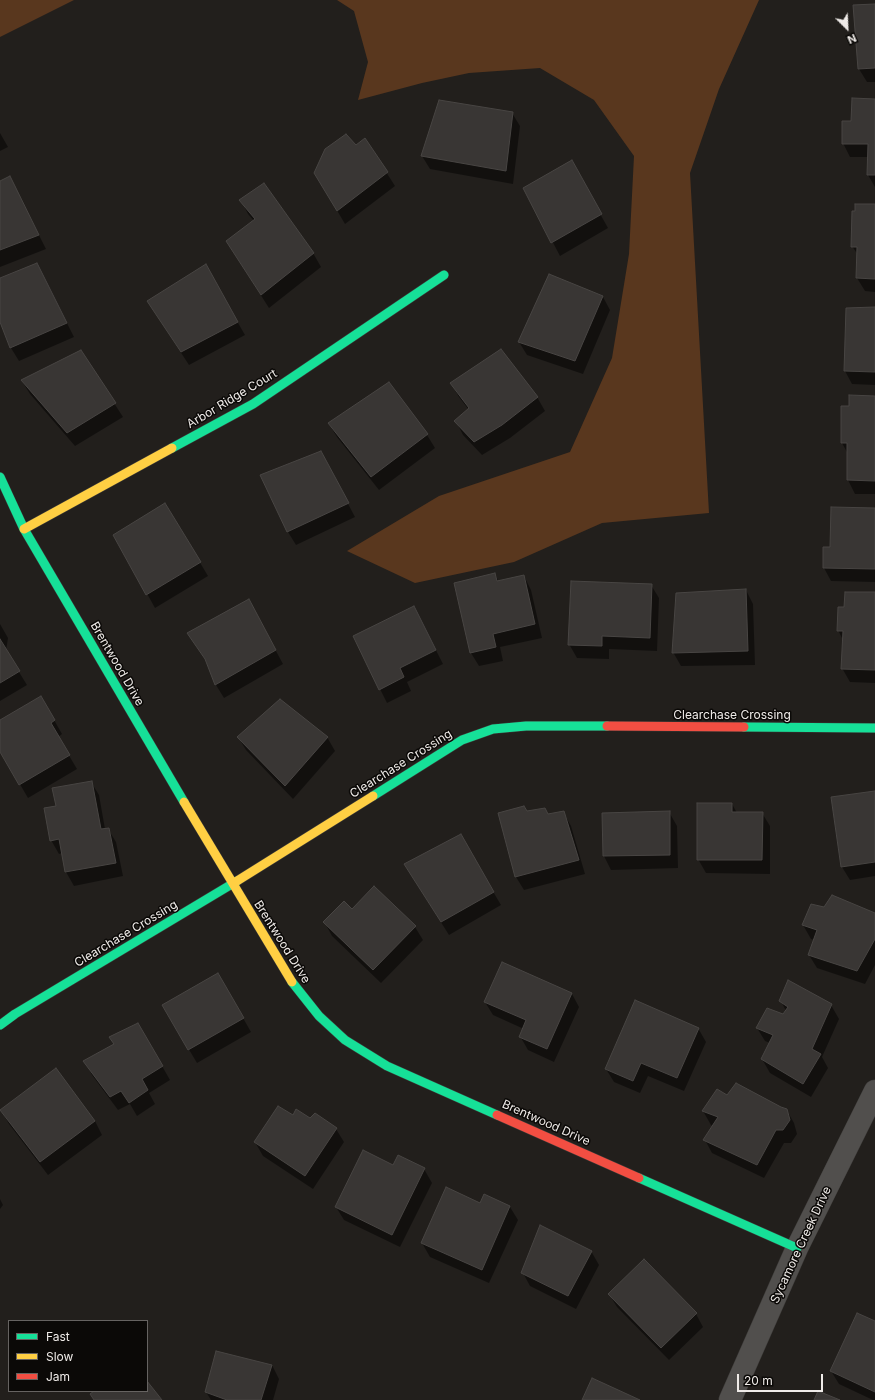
<!DOCTYPE html>
<style>
body{margin:0}
#map{position:relative;width:875px;height:1400px;overflow:hidden;background:#221f1c;font-family:Inter,sans-serif}
canvas{display:block}
.legend{position:absolute;left:8px;top:1320px;width:140px;height:72px;box-sizing:border-box;background:#0b0907;border:1px solid #666361;margin:0;padding:5px 7px;list-style:none;font-size:12px;color:#efebe8}
.legend li{display:flex;align-items:center;gap:8px;height:20px}
.legend b{width:20px;border:1px solid #666361}
.north{position:absolute;left:827px;top:8px;width:40px;height:40px;-webkit-text-stroke:3px #0b0907;paint-order:stroke;rotate:156deg;font-size:11px;font-weight:700;line-height:16px;text-align:center;color:#efebe8}
.north::after{content:'';display:block;margin:auto;width:14px;height:18px;background:#efebe8;clip-path:polygon(50% 0,100% 100%,50% 72%,0 100%)}
.scale{position:absolute;left:737px;top:1374px;width:86px;height:18px;box-sizing:border-box;border:2px solid #efebe8;border-top:0;padding-left:5px;font-size:12px;line-height:14px;white-space:nowrap;color:#efebe8;-webkit-text-stroke:3px #0b0907;paint-order:stroke}
</style>
<div id="map">
<canvas width="875" height="1400"></canvas>
<ul class="legend">
<li><b style="height:5px;background:#16e098"></b>Fast</li>
<li><b style="height:5px;background:#ffcf43"></b>Slow</li>
<li><b style="height:5px;background:#f24e42"></b>Jam</li>
</ul>
<div class="north">N</div>
<div class="scale">20 m</div>
</div>
<script>
const c = document.querySelector('canvas').getContext('2d');
c.lineJoin = 'round';
function fill(path, color) { c.fillStyle = color; c.fill(path, 'evenodd'); }
const toPath = rows => new Path2D(rows.map(r => 'M' + r).join(''));
function strokePath(path, color, width, dash) { c.strokeStyle = color; c.lineWidth = width; c.lineCap = dash ? 'butt' : 'round'; c.setLineDash(dash || []); c.stroke(path); }
function write(font, color, halo, rows, align = 'center') {
  c.font = font + ' Inter,sans-serif'; c.lineWidth = 3; c.setLineDash([]); c.textBaseline = 'middle'; c.strokeStyle = halo; c.fillStyle = color; for (const [text, x, y, turn = 0] of rows) {
    c.save(); c.translate(x, y); c.rotate((+turn || 0) * Math.PI / 180); c.textAlign = isNaN(turn) ? turn : align; if (halo) c.strokeText(text, 0, 0); c.fillText(text, 0, 0); c.restore();
  }
}
fill(toPath([
 [0,0,74,0,0,37],
 [337,0,759,0,719,89,690,173,709,513,602,523,514,562,415,583,347,551,439,496,570,452,612,358,629,254,634,156,594,100,540,68,469,73,422,83,358,100,368,62,354,11]
]), '#59371e');
fill(toPath([
 [875,5,875,82,867,82,859,69],
 [875,100,875,187,868,175,868,157,850,157,843,143,852,122],
 [512,113,520,126,513,184,430,169,422,156],
 [0,133,8,147,0,151],
 [365,139,395,186,345,224,315,173],
 [571,162,608,228,560,256,525,189],
 [10,178,46,249,0,267,0,182],
 [241,200,313,253,321,267,269,308,227,242,254,221,248,214],
 [875,205,875,292,865,291,857,278,858,255,852,246],
 [37,264,74,337,19,361,11,348,0,319,0,279],
 [205,266,245,335,189,365,148,302],
 [603,297,610,310,583,374,527,355,519,342],
 [875,308,875,385,852,384,845,371,847,309],
 [81,352,123,417,75,446,30,394,22,381],
 [389,383,427,435,435,448,379,490,337,437,329,424],
 [451,383,537,397,545,411,510,438,482,455,463,435,456,421,469,410,459,397],
 [875,397,875,494,855,494,848,480,848,454,842,443,850,407],
 [328,466,355,517,296,545,288,532,261,476],
 [165,504,208,576,155,608,115,536],
 [875,509,875,582,831,581,824,568,824,548,831,548],
 [495,574,499,582,524,576,531,590,542,638,500,647,503,661,479,666,471,653,455,583],
 [651,585,659,598,657,651,609,649,609,659,577,658,569,644],
 [746,590,753,604,755,665,681,666,673,652],
 [875,593,875,683,850,682,842,668,843,640,838,630,845,608],
 [414,607,443,664,407,682,411,691,387,703,354,637],
 [256,614,283,664,224,698,216,685,208,664,189,633],
 [0,624,8,638,6,651,27,685,0,701],
 [41,697,62,734,58,737,77,769,28,798,0,750,0,721],
 [238,737,327,737,335,751,293,799,246,750],
 [91,782,99,795,105,829,108,829,116,842,123,876,74,886,66,872,62,853,59,854,51,840,57,806],
 [875,792,875,876,850,880,842,867],
 [732,804,737,813,762,813,770,826,770,874,706,873,698,859],
 [527,812,548,815,563,812,571,826,585,874,524,890,516,877],
 [669,812,677,826,678,868,611,870,604,856,603,814],
 [460,836,501,905,449,935,413,878],
 [374,887,415,927,423,940,381,983,332,936,325,923,352,910],
 [825,909,875,914,875,965,865,984,817,968,809,955,814,940,811,939,803,925],
 [218,974,251,1032,197,1063,163,1006],
 [572,994,579,1007,554,1062,528,1050,520,1036,524,1029,493,1015,485,1002],
 [781,1001,831,1005,839,1019,822,1057,828,1068,811,1097,770,1073,762,1059,770,1043,765,1041,757,1028,783,1015,786,1011],
 [138,1024,170,1080,149,1093,155,1104,137,1116,130,1104,118,1110,92,1075,85,1061,115,1045],
 [698,1028,706,1042,684,1091,648,1076,640,1093,614,1082,606,1069],
 [727,1096,786,1109,794,1123,797,1134,791,1143,784,1143,764,1178,712,1153,705,1140,713,1126,711,1125,703,1111],
 [1,1110,95,1121,102,1135,48,1175,9,1124],
 [293,1117,310,1119,336,1129,344,1142,313,1189,263,1156,255,1142],
 [394,1166,424,1169,432,1183,400,1247,344,1220,336,1207],
 [484,1195,510,1207,518,1220,489,1283,430,1257,422,1243,481,1204],
 [0,1199,3,1205,0,1209],
 [591,1251,599,1265,576,1309,530,1286,523,1273],
 [609,1294,696,1314,703,1327,669,1360,617,1307],
 [875,1322,875,1400,873,1400,839,1384,831,1371],
 [272,1365,279,1379,273,1400,211,1400,206,1392]
]), '#0007');
const building = toPath([
 [875,4,875,68,858,69,853,5,875,4],
 [852,98,875,99,875,175,867,175,868,144,842,144,842,121,851,121,852,98],
 [439,100,513,112,506,171,421,156,439,100],
 [346,134,356,145,365,138,388,172,337,211,314,173,325,149,346,134],
 [572,160,602,214,551,243,523,188,572,160],
 [10,176,39,235,0,250,0,181,10,176],
 [264,183,314,253,261,295,226,241,255,219,239,200,264,183],
 [855,204,875,204,875,279,856,278,857,247,851,247,852,211,855,211,855,204],
 [37,263,67,323,10,348,0,322,0,278,37,263],
 [206,264,238,322,181,352,147,301,206,264],
 [549,274,603,296,575,361,518,342,549,274],
 [875,307,875,372,844,371,846,308,875,307],
 [501,349,538,397,502,425,474,442,454,421,469,408,450,383,501,349],
 [81,350,116,403,67,433,21,380,81,350],
 [389,382,428,434,371,477,328,423,389,382],
 [849,395,875,396,875,481,847,480,847,443,841,443,841,406,849,406,849,395],
 [321,451,349,503,287,532,260,475,321,451],
 [165,503,201,562,146,595,113,535,165,503],
 [831,507,875,508,875,569,823,568,823,547,830,547,831,507],
 [495,573,497,581,524,575,535,624,493,634,496,647,470,653,454,583,495,573],
 [571,581,652,584,650,638,602,636,602,646,568,645,571,581],
 [746,589,748,651,672,653,676,593,746,589],
 [845,592,875,592,875,670,841,669,843,631,837,631,838,607,844,607,845,592],
 [249,599,276,650,215,685,205,659,187,633,249,599],
 [414,606,436,650,400,668,404,677,379,690,353,636,414,606],
 [0,639,20,671,0,683,0,639],
 [41,696,55,720,51,723,70,755,19,785,0,752,0,720,41,696],
 [280,699,328,737,285,786,237,737,280,699],
 [92,781,101,829,109,828,116,863,65,872,59,839,50,841,44,808,56,806,52,788,92,781],
 [875,791,875,862,841,867,831,797,875,791],
 [697,803,732,803,732,812,763,812,762,860,697,860,697,803],
 [524,806,527,811,545,808,548,814,564,811,579,860,515,877,498,813,524,806],
 [670,811,670,855,603,856,602,813,670,811],
 [461,834,494,892,441,922,404,864,461,834],
 [374,886,416,926,373,970,323,922,344,901,352,909,374,886],
 [832,895,875,913,875,939,857,971,808,955,817,930,802,925,811,904,824,907,832,895],
 [502,962,572,993,547,1049,519,1037,526,1020,484,1002,502,962],
 [218,973,244,1018,188,1050,162,1005,218,973],
 [788,980,832,1004,812,1049,821,1054,803,1084,761,1059,773,1035,756,1028,767,1008,783,1014,788,1007,779,1001,788,980],
 [635,1000,699,1028,677,1078,641,1063,633,1081,605,1069,635,1000],
 [138,1023,163,1066,142,1079,148,1090,129,1103,121,1091,110,1097,83,1061,114,1044,109,1037,138,1023],
 [56,1068,95,1121,40,1162,0,1110,56,1068],
 [736,1083,781,1107,787,1109,790,1120,783,1130,776,1130,757,1165,703,1140,718,1117,702,1111,717,1089,727,1095,736,1083],
 [278,1106,293,1115,296,1109,310,1118,315,1113,337,1128,305,1176,254,1142,278,1106],
 [363,1150,393,1165,398,1155,425,1168,392,1235,335,1207,363,1150],
 [446,1187,480,1203,484,1194,510,1206,482,1270,421,1243,446,1187],
 [540,1225,592,1251,568,1296,521,1273,540,1225],
 [644,1259,697,1313,661,1348,608,1294,644,1259],
 [857,1313,875,1321,875,1392,830,1371,857,1313],
 [216,1351,272,1365,261,1400,227,1400,205,1392,216,1351],
 [592,1378,640,1400,582,1400,592,1378],
 [147,1381,162,1400,94,1400,90,1394,94,1391,147,1391,147,1381],
 [818,1391,840,1400,814,1400,818,1391]
]);
fill(building, '#393634');
strokePath(building, '#484543', 1);
const street = toPath([
 [730,1400,797,1248,875,1091]
]);
const fast = toPath([
 [172,448,253,404,444,275],
 [0,477,24,529,184,802],
 [744,727,875,728],
 [373,796,462,740,493,729,526,726,607,726],
 [292,982,319,1016,345,1040,387,1066,497,1115],
 [0,1025,15,1014,237,881],
 [639,1178,797,1248]
]);
const slow = toPath([
 [24,529,172,448],
 [184,802,292,982],
 [237,881,373,796]
]);
const jam = toPath([
 [607,726,744,727],
 [497,1115,639,1178]
]);
strokePath(street, '#3c3a38', 23);
strokePath(fast, '#3c3a38', 10);
strokePath(slow, '#3c3a38', 10);
strokePath(jam, '#3c3a38', 10);
strokePath(street, '#514f4d', 22);
strokePath(fast, '#16e098', 9);
strokePath(slow, '#ffcf43', 9);
strokePath(jam, '#f24e42', 9);
write('12px', '#efebe8', '#0b0907', [
 ["Arbor Ridge Court",232,399,-31],
 ["Brentwood Drive",117,664,60],
 ["Clearchase Crossing",732,715],
 ["Clearchase Crossing",401,764,-32],
 ["Clearchase Crossing",126,934,-31],
 ["Brentwood Drive",282,942,58],
 ["Brentwood Drive",546,1123,24],
 ["Sycamore Creek Drive",801,1245,-65]
]);
</script>
